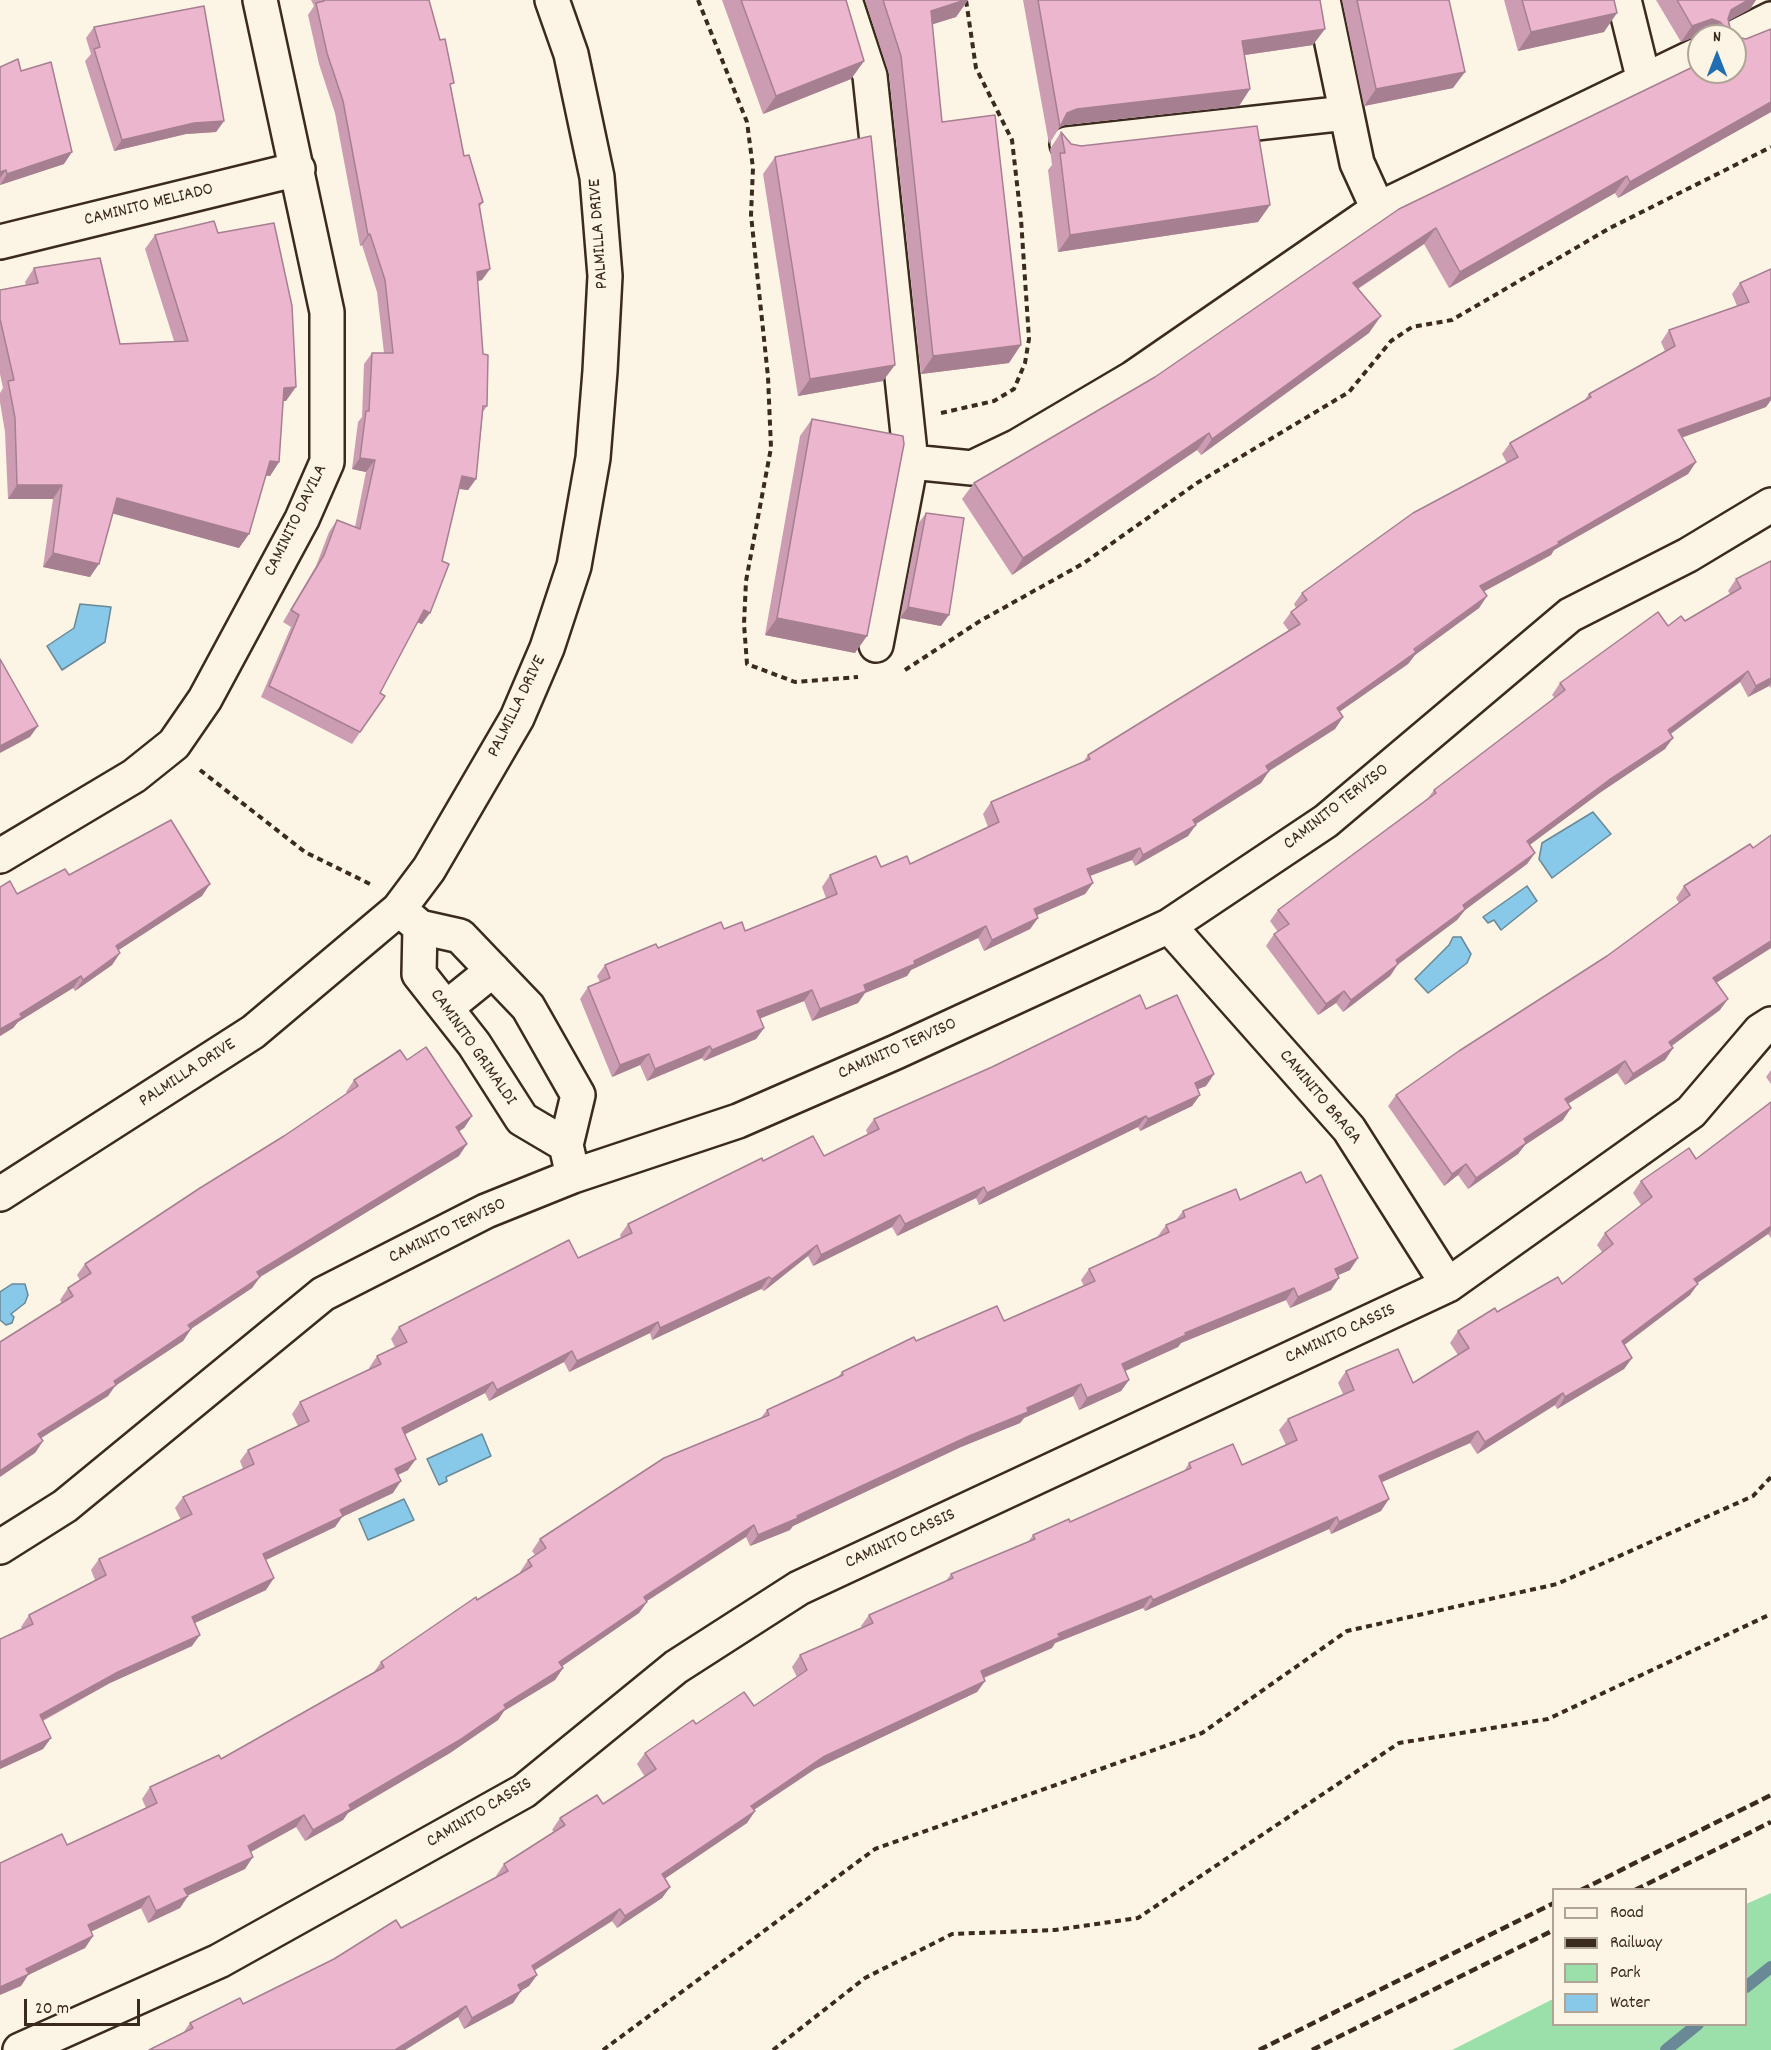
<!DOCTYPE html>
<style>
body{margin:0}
#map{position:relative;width:1771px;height:2050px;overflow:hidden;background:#fcf5e5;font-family:Dekko,sans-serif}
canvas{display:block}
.legend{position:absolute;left:1552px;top:1888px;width:195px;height:138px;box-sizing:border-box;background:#fcf5e5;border:2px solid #afa495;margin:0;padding:8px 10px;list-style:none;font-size:18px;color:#3b2a1e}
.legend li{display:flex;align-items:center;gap:12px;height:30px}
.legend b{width:30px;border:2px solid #afa495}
.north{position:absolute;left:1687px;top:24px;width:60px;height:60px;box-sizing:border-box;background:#fcf5e5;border:2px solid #afa495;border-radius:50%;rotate:0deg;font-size:16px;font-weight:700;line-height:24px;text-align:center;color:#3b2a1e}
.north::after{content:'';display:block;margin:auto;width:21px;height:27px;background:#1f6fb2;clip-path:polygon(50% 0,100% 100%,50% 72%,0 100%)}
.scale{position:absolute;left:24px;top:1999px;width:116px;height:27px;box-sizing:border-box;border:3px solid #3b2a1e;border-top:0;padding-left:8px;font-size:18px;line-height:21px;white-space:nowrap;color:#3b2a1e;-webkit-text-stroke:4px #fcf5e5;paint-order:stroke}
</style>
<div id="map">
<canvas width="1771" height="2050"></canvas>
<ul class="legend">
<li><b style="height:8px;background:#fcf5e5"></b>Road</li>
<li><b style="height:8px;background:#3b2a1e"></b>Railway</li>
<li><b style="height:16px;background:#9bdfaa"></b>Park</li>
<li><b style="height:16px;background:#88c8e8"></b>Water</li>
</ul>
<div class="north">N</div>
<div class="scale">20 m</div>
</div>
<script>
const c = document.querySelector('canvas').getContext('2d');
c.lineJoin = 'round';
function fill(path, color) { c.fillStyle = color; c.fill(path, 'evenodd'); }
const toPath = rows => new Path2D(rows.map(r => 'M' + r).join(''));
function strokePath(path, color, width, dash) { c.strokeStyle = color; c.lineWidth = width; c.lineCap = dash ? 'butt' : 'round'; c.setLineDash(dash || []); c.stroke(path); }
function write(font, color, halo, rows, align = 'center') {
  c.font = font + ' Dekko,sans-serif'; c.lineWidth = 4.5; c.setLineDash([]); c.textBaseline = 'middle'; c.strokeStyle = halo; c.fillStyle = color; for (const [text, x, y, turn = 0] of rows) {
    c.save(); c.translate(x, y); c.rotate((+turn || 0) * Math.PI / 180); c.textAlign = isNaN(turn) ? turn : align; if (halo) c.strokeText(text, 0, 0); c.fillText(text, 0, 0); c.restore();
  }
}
fill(toPath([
 [1771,1893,1771,2050,1452,2050,1553,1999,1554,2024,1746,2024,1746,1904]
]), '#9bdfaa');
const water = toPath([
 [80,604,111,607,105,642,62,670,47,646,74,628,80,604],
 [1593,812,1611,834,1552,878,1539,859,1542,843,1593,812],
 [1527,886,1537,901,1501,930,1494,920,1488,923,1483,917,1527,886],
 [1453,937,1461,937,1471,954,1467,963,1428,993,1415,979,1449,945,1453,937],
 [12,1284,25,1284,28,1295,25,1303,11,1314,14,1317,12,1323,6,1325,0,1320,0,1292,12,1284],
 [482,1434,491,1456,446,1477,447,1481,439,1485,427,1459,482,1434],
 [404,1499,414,1520,368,1540,359,1519,404,1499]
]);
fill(water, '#88c8e8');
strokePath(water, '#698997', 1.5);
strokePath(toPath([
 [1746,1987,1771,1967],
 [1666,2050,1698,2024]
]), '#698997', 12);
const minor = toPath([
 [845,0,870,76,911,462],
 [1323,0,1357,163,1378,209,1699,54],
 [1624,0,1644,81],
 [1735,37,1771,19],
 [1067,144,1346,113],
 [0,242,298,169],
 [876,645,911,462,972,468,1016,447,1133,378,1378,209],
 [0,856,134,776,174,744,205,699,302,519,327,462,327,312,260,0],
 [399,909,420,927,460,936,528,1007,578,1095,566,1145,573,1176],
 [1169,926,1349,1129,1448,1285],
 [420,927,419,974,474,1044,522,1119,566,1145],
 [446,1008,493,970],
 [0,1194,253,1032,399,909,429,869,517,718,547,648,574,566,593,458,600,371,605,276,597,177,571,54,552,0],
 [0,1547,65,1506,323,1294,486,1211,573,1176,738,1121,896,1052,1169,926,1326,821,1570,615,1688,555,1771,505],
 [20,2050,219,1961,524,1791,676,1667,799,1588,1448,1285,1691,1112,1760,1031,1771,1024]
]);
strokePath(minor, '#3b2a1e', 38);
strokePath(toPath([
 [698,0,747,122,753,168,751,215,768,377,771,448,746,581,744,624,747,664,795,682,858,677],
 [941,413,994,401,1014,389,1025,363,1029,339,1021,219,1012,140,976,68,966,0],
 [905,670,980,621,1084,563,1197,483,1349,392,1391,341,1412,327,1452,320,1610,228,1771,147],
 [200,770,305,852,370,884],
 [603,2050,875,1849,1202,1733,1347,1631,1557,1584,1753,1496,1771,1477],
 [773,2050,865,1978,952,1934,1055,1930,1138,1918,1399,1743,1548,1719,1771,1614]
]), '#3b2a1e', 4, [6, 4.5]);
strokePath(minor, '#fcf5e5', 33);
strokePath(toPath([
 [1581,1890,1771,1795],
 [1635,1890,1771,1822],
 [1259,2050,1554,1903],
 [1312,2050,1554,1930]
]), '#3b2a1e', 4.5, [9, 4.5]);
fill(toPath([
 [311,0,429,0,451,87,464,156,483,202,479,208,482,280,477,281,487,406,483,412,476,479,468,490,459,489,422,624,417,622,380,693,385,696,352,744,261,697,291,627,283,622,316,566,329,532,337,520,355,527,366,472,352,469,358,422,362,417,364,364,372,353,384,353,377,292,362,245,360,246,335,113,319,64,308,15,314,6],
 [722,0,846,0,864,61,851,79,763,114],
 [865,0,968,0,956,17,932,24,942,122,1009,363,921,374,889,74],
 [1023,0,1320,0,1313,45,1245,55,1250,89,1239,106,1065,125,1060,127,1049,144],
 [1342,0,1449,0,1453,88,1364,106],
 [1504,0,1614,0,1604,32,1518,51],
 [1656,0,1756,0,1750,9,1728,21,1730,28,1737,37,1746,39,1771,29,1771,112,1618,198,1615,193,1449,288,1424,244,1358,289,1369,333,1201,455,1197,450,1012,575,962,499,974,483,1155,377,1399,209,1735,72,1735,36,1701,35,1681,42],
 [94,27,224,121,216,132,186,134,114,151,85,61,91,54,86,38],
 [0,67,21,71,64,164,0,185],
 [1061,132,1071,144,1081,146,1270,205,1258,222,1058,252,1048,170,1052,165,1050,149],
 [775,157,883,381,798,396,763,174],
 [218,233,286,401,283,401,279,462,270,476,266,475,249,534,239,548,113,513,90,577,43,567,53,499,8,499,5,432,0,402,0,393,3,388,0,374,0,290,26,285,25,282,34,268,120,344,174,341,145,249,155,235],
 [1771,269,1771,400,1766,407,1682,437,1696,462,1688,474,1554,550,1551,555,1484,591,1487,596,1479,608,1415,655,1408,664,1339,712,1343,717,1335,729,1269,771,1261,783,1195,824,1188,836,1135,866,1132,860,1090,876,1093,883,1085,894,1037,915,1038,918,1030,929,984,951,978,938,911,970,907,976,865,993,858,1003,812,1021,804,1001,760,1018,764,1028,756,1039,704,1061,702,1058,647,1081,640,1065,612,1077,580,999,588,987,600,982,597,976,605,965,658,948,724,929,745,931,826,898,822,887,830,875,910,864,988,827,983,814,991,802,1083,762,1088,755,1289,631,1283,623,1291,612,1296,608,1294,604,1302,593,1507,463,1502,454,1510,443,1584,401,1589,394,1665,351,1661,342,1669,330,1737,306,1732,294,1740,283],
 [812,419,855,653,765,635,800,436],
 [926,513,941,626,900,618,918,524],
 [1771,561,1771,688,1769,686,1748,697,1740,682,1670,734,1665,749,1601,792,1529,845,1535,853,1527,864,1465,910,1457,920,1398,964,1390,976,1343,1012,1336,1003,1318,1015,1266,946,1274,934,1278,932,1270,921,1278,910,1428,798,1434,790,1555,698,1552,695,1560,683,1668,626,1685,621,1730,594,1728,591,1736,579],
 [1771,835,1771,948,1716,983,1720,1010,1671,1046,1673,1048,1665,1060,1625,1085,1617,1073,1568,1104,1563,1120,1525,1145,1518,1154,1468,1189,1458,1175,1444,1186,1388,1106,1396,1095,1607,956,1679,903,1676,898,1684,886,1753,848],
 [69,875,202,896,118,950,120,953,112,965,75,991,73,988,18,1022,13,1028,0,1036,0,887,17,894],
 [1146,1009,1214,1074,1206,1086,1197,1089,1200,1095,1192,1106,1140,1131,1138,1127,979,1205,976,1198,897,1236,892,1227,813,1266,808,1256,764,1291,761,1289,652,1340,650,1333,569,1372,564,1362,489,1401,485,1393,405,1434,408,1470,398,1475,393,1493,342,1517,335,1527,266,1560,266,1590,195,1623,192,1646,110,1683,43,1721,51,1738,43,1749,0,1769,0,1639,22,1629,21,1627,29,1615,95,1580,91,1570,99,1559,181,1520,175,1508,183,1497,243,1469,240,1461,248,1450,298,1426,292,1414,300,1402,369,1370,369,1368,377,1356,395,1347,391,1339,399,1327,578,1258,621,1238,620,1235,628,1224,763,1161,824,1156,868,1135,866,1130,874,1119],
 [407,1060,472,1116,464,1128,459,1131,459,1156,260,1277,252,1288,191,1329,183,1341,115,1386,108,1396,41,1438,43,1441,35,1453,62,1303,60,1300,68,1288,80,1280,77,1275,85,1264,284,1136,347,1093,346,1092,354,1080],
 [1771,1070,1771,1084,1766,1077],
 [1771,1102,1771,1238,1768,1234,1697,1283,1690,1295,1624,1345,1632,1358,1624,1369,1557,1409,1555,1405,1477,1454,1470,1443,1382,1482,1381,1511,1331,1534,1329,1529,1145,1611,1143,1608,1055,1643,1052,1648,984,1678,985,1681,977,1692,815,1769,754,1810,755,1811,747,1823,664,1879,670,1887,662,1898,617,1928,612,1921,535,1970,537,1975,529,1986,521,1991,513,2003,464,2029,458,2017,405,2050,149,2050,183,2033,190,2023,243,2004,401,1928,497,1877,496,1876,504,1864,554,1832,552,1830,560,1818,603,1804,645,1777,637,1764,645,1753,696,1724,754,1706,797,1677,792,1667,800,1655,862,1628,861,1626,869,1615,946,1581,951,1574,1028,1542,1033,1535,1070,1522,1184,1471,1189,1463,1242,1465,1286,1445,1279,1430,1288,1419,1343,1394,1338,1383,1346,1371,1413,1383,1458,1355,1450,1343,1458,1331,1497,1312,1562,1284,1602,1252,1597,1245,1605,1233,1641,1205,1633,1193,1641,1181,1696,1159],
 [1240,1200,1350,1270,1338,1275,1331,1290,1290,1308,1286,1300,1181,1343,1178,1347,1125,1371,1129,1380,1121,1391,1079,1410,1073,1396,1024,1418,1020,1423,961,1447,793,1526,790,1530,750,1546,746,1537,647,1601,647,1602,639,1613,561,1666,563,1668,555,1680,504,1711,498,1720,450,1753,348,1813,343,1820,305,1841,296,1827,250,1852,245,1869,187,1895,188,1896,180,1908,148,1923,141,1908,91,1931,93,1936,85,1948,28,1975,21,1986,67,1845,146,1808,142,1799,150,1787,221,1759,374,1672,381,1662,521,1573,520,1572,528,1560,535,1555,532,1551,540,1539,760,1419,767,1410,837,1378,842,1372,916,1341,1004,1321,1084,1286,1081,1280,1089,1269,1158,1237,1158,1236,1166,1225,1176,1220,1183,1211]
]), '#cc9db2');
fill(toPath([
 [965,0,968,0,956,17,918,29,931,11],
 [1748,0,1756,0,1750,9,1723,24,1731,10],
 [1617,13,1604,32,1518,51,1531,32],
 [1712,19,1720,22,1711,36,1701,35,1681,42,1692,26],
 [1325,29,1313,45,1231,57,1242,41],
 [864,61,851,79,763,114,776,96],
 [1465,72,1453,88,1364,106,1376,89],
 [1250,89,1239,106,1065,125,1060,127,1067,113,1077,109],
 [1771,102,1771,112,1618,198,1630,182],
 [224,121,216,132,186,134,114,151,122,140,194,123],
 [72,152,64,164,0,185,7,174],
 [6,170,0,178,0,172],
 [1627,176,1615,193,1449,288,1460,272],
 [1270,205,1258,222,1058,252,1070,235],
 [1436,228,1424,244,1342,299,1353,283],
 [370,234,362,245,360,246,368,235],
 [490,269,482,280,469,283,477,272],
 [1381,316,1369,333,1201,455,1212,439],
 [1021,345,1009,363,921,374,933,356],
 [895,365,883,381,798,396,810,379],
 [296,387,286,401,275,401,284,388],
 [1771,397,1771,400,1766,407,1670,442,1678,430],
 [1209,433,1197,450,1012,575,1023,558],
 [360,458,375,460,366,472,352,469],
 [270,461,279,462,270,476,261,475],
 [1696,462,1688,474,1554,550,1551,555,1472,598,1480,586],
 [462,476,476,479,468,490,454,488],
 [17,485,62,485,53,499,8,499],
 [117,498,249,534,239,548,107,512],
 [53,553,99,564,90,577,43,567],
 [1487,596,1479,608,1415,655,1408,664,1329,719,1337,708],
 [908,607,949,615,941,626,900,618],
 [424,610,430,613,422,624,416,622],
 [777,618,867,636,855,653,765,635],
 [1748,671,1740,682,1660,742,1668,730],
 [1771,678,1771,683,1769,686,1748,697,1756,686],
 [1343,717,1335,729,1258,778,1266,766],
 [38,726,30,737,0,753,0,746],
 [1673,738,1665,749,1601,792,1519,853,1527,841,1609,780],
 [1269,771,1261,783,1185,831,1196,825,1188,836,1135,866,1143,855,1193,820],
 [1140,848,1132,860,1079,880,1087,869],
 [1535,853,1527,864,1465,910,1457,920,1388,972,1396,960,1463,905],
 [1093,883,1085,894,1026,920,1034,909],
 [210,884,202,896,108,957,116,946],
 [1038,918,1030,929,984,951,992,940],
 [986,926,978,938,911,970,907,976,865,993,858,1003,812,1021,820,1009,864,985],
 [1771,941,1771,948,1705,990,1713,978],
 [120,953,112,965,75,991,83,980],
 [1398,964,1390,976,1343,1012,1351,1000],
 [81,976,73,988,18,1022,13,1028,0,1036,0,1029,20,1014],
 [812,990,804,1001,749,1023,757,1011],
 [1344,991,1336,1003,1318,1015,1326,1004],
 [1728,999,1720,1010,1661,1054,1669,1042],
 [764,1028,756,1039,704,1061,712,1050],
 [710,1046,702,1058,647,1081,655,1069],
 [1673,1048,1665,1060,1625,1085,1633,1074],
 [649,1054,640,1065,612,1077,620,1065],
 [1625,1061,1617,1073,1556,1111,1565,1099],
 [1214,1074,1206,1086,1186,1094,1195,1083],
 [1200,1095,1192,1106,1140,1131,1148,1119],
 [1571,1108,1563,1120,1525,1145,1518,1154,1468,1189,1476,1178,1524,1139],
 [472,1116,464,1128,448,1139,456,1127],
 [1146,1116,1138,1127,979,1205,987,1193],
 [467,1144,459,1156,260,1277,252,1288,180,1336,188,1325,257,1272],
 [1466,1164,1458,1175,1444,1186,1452,1174],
 [984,1187,976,1198,897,1236,905,1224],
 [900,1215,892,1227,813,1266,821,1255],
 [1771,1226,1771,1230,1768,1234,1686,1291,1694,1279],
 [817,1245,808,1256,764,1291,772,1279],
 [1358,1258,1350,1270,1327,1280,1335,1269],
 [769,1277,761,1289,652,1340,660,1328],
 [1339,1278,1331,1290,1290,1308,1298,1297],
 [1698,1284,1690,1295,1614,1353,1622,1341],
 [1294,1288,1286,1300,1181,1343,1178,1347,1114,1376,1122,1364,1185,1333],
 [658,1322,650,1333,569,1372,577,1361],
 [191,1329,183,1341,115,1386,108,1396,30,1445,38,1434,114,1381],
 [572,1351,564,1362,489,1401,497,1390],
 [1632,1358,1624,1369,1557,1409,1565,1397],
 [1129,1380,1121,1391,1079,1410,1087,1398],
 [493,1382,485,1393,394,1440,402,1428],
 [1081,1384,1073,1396,1024,1418,1020,1423,961,1447,793,1526,790,1530,750,1546,758,1535,1027,1408],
 [1563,1393,1555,1405,1477,1454,1485,1442],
 [1478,1431,1470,1443,1371,1487,1379,1476],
 [43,1441,35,1453,0,1477,0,1471],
 [416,1459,408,1470,387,1480,395,1469],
 [401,1481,393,1493,342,1517,335,1527,255,1565,263,1554,340,1510],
 [1389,1499,1381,1511,1331,1534,1339,1522],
 [1337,1517,1329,1529,1145,1611,1153,1600],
 [754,1525,746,1537,636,1608,644,1597],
 [274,1578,266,1590,184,1628,192,1617],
 [1151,1596,1143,1608,1055,1643,1052,1648,973,1682,981,1671,1058,1634],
 [647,1602,639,1613,551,1674,559,1662],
 [200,1635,192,1646,110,1683,32,1726,40,1715,118,1672],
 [563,1668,555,1680,504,1711,498,1720,450,1753,348,1813,343,1820,305,1841,313,1830,349,1805,504,1705],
 [985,1681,977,1692,815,1769,743,1817,751,1806,823,1757],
 [51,1738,43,1749,0,1769,0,1762],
 [755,1811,747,1823,654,1886,662,1874],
 [304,1815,296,1827,240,1858,248,1846],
 [253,1857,245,1869,176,1901,184,1889],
 [670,1887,662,1898,617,1928,625,1916],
 [149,1896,141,1908,80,1937,88,1925],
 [188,1896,180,1908,148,1923,156,1911],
 [620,1909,612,1921,524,1977,532,1966],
 [93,1936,85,1948,28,1975,21,1986,0,1995,0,1987,26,1969],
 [537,1975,529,1986,510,1997,518,1985],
 [521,1991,513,2003,464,2029,472,2018],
 [466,2006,458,2017,405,2050,395,2050]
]), '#a67f91');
const building = toPath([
 [324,0,429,0,440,40,445,39,454,83,450,84,464,156,469,155,483,202,479,204,490,269,477,272,483,354,488,355,487,406,483,406,476,479,462,476,442,561,449,564,430,613,424,610,380,693,385,696,360,732,269,686,299,615,291,610,324,555,337,520,360,529,375,460,360,458,366,411,369,411,372,353,393,353,385,280,370,234,368,235,343,101,327,53,316,3,324,1,324,0],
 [741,0,846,0,864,61,776,96,741,0],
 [883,0,965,0,931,11,942,122,995,115,1021,345,933,356,901,56,883,0],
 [1038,0,1320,0,1325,29,1242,41,1250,89,1077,109,1067,113,1060,127,1038,0],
 [1357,0,1449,0,1465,72,1376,89,1357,0],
 [1522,0,1614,0,1617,13,1531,32,1522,0],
 [1677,0,1748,0,1731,10,1728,19,1730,28,1737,37,1746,39,1771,29,1771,102,1630,182,1627,176,1460,272,1436,228,1353,283,1381,316,1212,439,1209,433,1023,558,974,483,1155,377,1399,209,1699,64,1699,72,1735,72,1735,36,1728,36,1727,29,1720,22,1712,19,1692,26,1677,0],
 [204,6,224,121,194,123,122,140,94,49,100,47,94,27,204,6],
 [18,59,21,71,51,62,72,152,7,174,6,170,0,172,0,67,18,59],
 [1257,126,1270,205,1070,235,1060,153,1065,153,1061,132,1071,144,1081,146,1257,126],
 [871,136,895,365,810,379,775,157,871,136],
 [214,221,218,233,274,223,292,306,296,387,284,388,279,462,270,461,249,534,117,498,99,564,53,553,62,485,17,485,15,418,8,381,14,380,0,319,0,290,38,283,34,268,100,258,120,344,188,341,155,235,214,221],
 [1771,269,1771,397,1678,430,1696,462,1558,542,1559,544,1480,586,1487,596,1414,649,1416,652,1337,708,1343,717,1266,766,1269,771,1193,820,1196,825,1143,855,1140,848,1087,869,1093,883,1034,909,1038,918,992,940,986,926,914,961,915,964,864,985,866,991,820,1009,812,990,757,1011,764,1028,712,1050,710,1046,655,1069,649,1054,620,1065,588,987,610,978,605,965,656,944,658,948,721,922,724,929,742,922,745,931,837,894,830,875,876,856,881,867,907,856,910,864,999,822,991,802,1090,759,1088,755,1300,624,1291,612,1307,600,1302,593,1413,513,1518,457,1510,443,1591,397,1589,394,1675,346,1669,330,1749,302,1740,283,1771,269],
 [812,419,903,436,904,444,867,636,777,618,812,419],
 [926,513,964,518,949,615,908,607,926,513],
 [1771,561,1771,678,1756,686,1748,671,1668,730,1673,738,1609,780,1527,841,1535,853,1463,905,1465,909,1396,960,1398,964,1351,1000,1344,991,1326,1004,1274,934,1289,924,1278,910,1436,793,1434,790,1565,690,1560,683,1658,612,1668,626,1681,616,1685,621,1741,588,1736,579,1771,561],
 [0,659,38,726,0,746,0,659],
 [171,820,210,884,116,946,120,953,83,980,81,976,20,1014,22,1017,0,1029,0,887,10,881,17,894,65,869,69,875,171,820],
 [1771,835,1771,941,1713,978,1728,999,1669,1042,1673,1048,1633,1074,1625,1061,1565,1099,1571,1108,1524,1139,1526,1143,1476,1178,1466,1164,1452,1174,1396,1095,1459,1051,1607,956,1690,895,1684,886,1750,844,1753,848,1771,835],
 [1140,995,1146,1009,1177,995,1214,1074,1195,1083,1200,1095,1148,1119,1146,1116,987,1193,984,1187,905,1224,900,1215,821,1255,817,1245,772,1279,769,1277,660,1328,658,1322,577,1361,572,1351,497,1390,493,1382,402,1428,416,1459,395,1469,401,1481,340,1510,343,1516,263,1554,274,1578,192,1617,200,1635,118,1672,40,1715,51,1738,0,1762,0,1639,33,1624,29,1615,106,1575,99,1559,192,1514,183,1497,254,1464,248,1450,309,1421,300,1402,381,1364,377,1356,407,1342,399,1327,569,1240,578,1258,632,1233,628,1224,762,1158,763,1161,813,1136,824,1156,879,1129,874,1119,992,1067,1140,995],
 [426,1047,472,1116,456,1127,467,1144,257,1272,260,1277,188,1325,191,1329,114,1381,116,1385,38,1434,43,1441,0,1471,0,1342,73,1296,68,1288,91,1273,85,1264,200,1188,284,1136,358,1086,354,1080,400,1050,407,1060,426,1047],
 [1771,1102,1771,1226,1694,1279,1698,1284,1622,1341,1632,1358,1565,1397,1563,1393,1485,1442,1478,1431,1379,1476,1389,1499,1339,1522,1337,1517,1153,1600,1151,1596,1058,1634,1060,1637,981,1671,985,1681,823,1757,751,1806,755,1811,662,1874,670,1887,625,1916,620,1909,532,1966,537,1975,518,1985,521,1991,472,2018,466,2006,395,2050,149,2050,193,2028,190,2023,240,1998,243,2004,334,1959,396,1920,401,1928,508,1871,504,1864,565,1825,560,1818,597,1795,603,1804,656,1769,645,1753,693,1720,696,1724,744,1692,754,1706,807,1670,800,1655,873,1623,869,1615,953,1578,951,1574,1035,1539,1033,1535,1069,1519,1070,1522,1191,1468,1189,1463,1233,1444,1242,1465,1297,1440,1288,1419,1354,1390,1346,1371,1398,1349,1413,1383,1469,1348,1458,1331,1495,1308,1497,1312,1558,1277,1562,1284,1613,1244,1605,1233,1652,1197,1641,1181,1689,1148,1696,1159,1771,1102],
 [1301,1172,1306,1183,1321,1175,1358,1258,1335,1269,1339,1278,1298,1297,1294,1288,1185,1333,1186,1335,1122,1364,1129,1380,1087,1398,1081,1384,1027,1408,1028,1412,969,1436,797,1516,798,1518,758,1535,754,1525,644,1597,647,1602,559,1662,563,1668,504,1705,506,1708,458,1741,349,1805,351,1809,313,1830,304,1815,248,1846,253,1857,184,1889,188,1896,156,1911,149,1896,88,1925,93,1936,26,1969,29,1974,0,1987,0,1863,62,1834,67,1845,157,1803,150,1787,219,1755,221,1759,384,1667,381,1662,476,1597,477,1600,532,1566,528,1560,546,1548,540,1539,664,1458,769,1415,767,1410,843,1375,842,1372,914,1337,916,1341,997,1306,1004,1321,1095,1281,1089,1269,1169,1232,1166,1225,1185,1217,1183,1211,1236,1189,1240,1200,1301,1172]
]);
fill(building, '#edb6cf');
strokePath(building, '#a67f91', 1.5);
write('18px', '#3b2a1e', '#fcf5e5', [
 ["CAMINITO MELIADO",149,206,-14],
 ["PALMILLA DRIVE",600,234,-94],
 ["CAMINITO DAVILA",297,521,-64],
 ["PALMILLA DRIVE",518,707,-64],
 ["CAMINITO TERVISO",1337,808,-38],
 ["CAMINITO GRIMALDI",472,1048,55],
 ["CAMINITO TERVISO",898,1050,-24],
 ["PALMILLA DRIVE",188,1074,-33],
 ["CAMINITO BRAGA",1319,1098,50],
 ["CAMINITO TERVISO",448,1232,-26],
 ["CAMINITO CASSIS",1341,1335,-25],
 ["CAMINITO CASSIS",901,1540,-25],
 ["CAMINITO CASSIS",480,1814,-31]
]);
</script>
